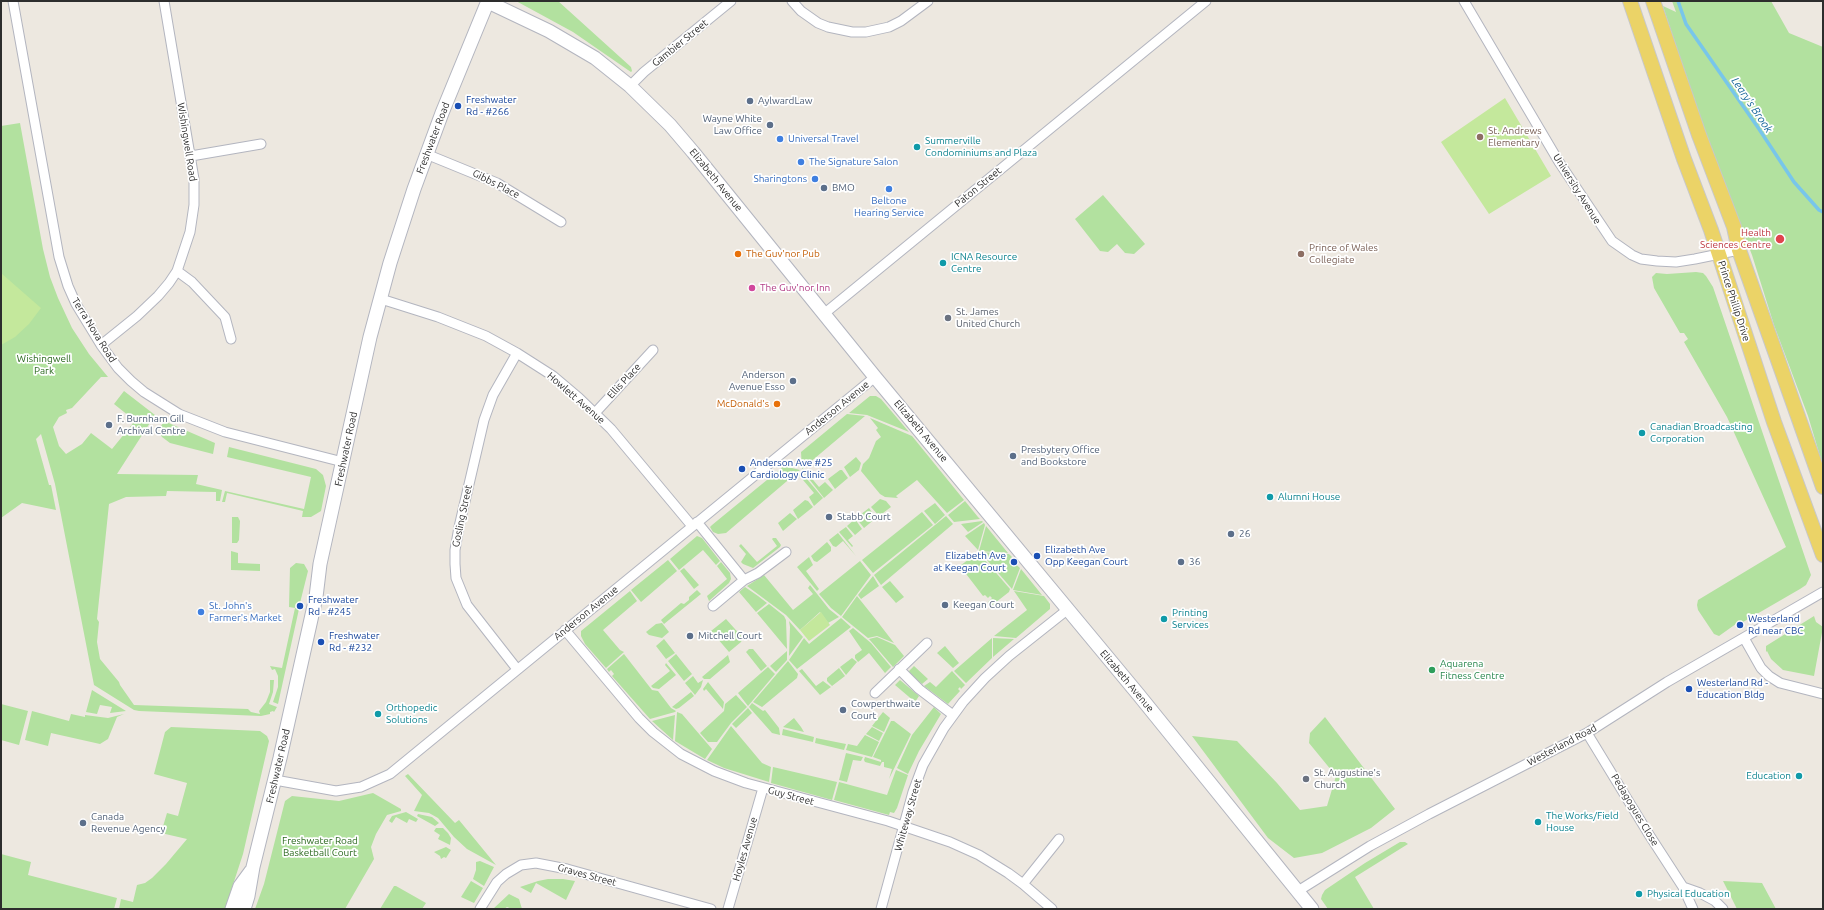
<!DOCTYPE html>
<style>
body{margin:0}
#map{position:relative;width:1824px;height:910px;overflow:hidden;background:#ede8e0;font-family:Ubuntu,sans-serif}
canvas{display:block}
.frame{position:absolute;inset:0;border:2px solid #2d2d2d;pointer-events:none}
</style>
<div id="map">
<canvas width="1824" height="910"></canvas>
<div class="frame"></div>
</div>
<script>
const c = document.querySelector('canvas').getContext('2d');
c.lineJoin = 'round';
function fill(path, color) { c.fillStyle = color; c.fill(path, 'evenodd'); }
const toPath = rows => new Path2D(rows.map(r => 'M' + r).join(''));
function strokePath(path, color, width, dash) { c.strokeStyle = color; c.lineWidth = width; c.lineCap = dash ? 'butt' : 'round'; c.setLineDash(dash || []); c.stroke(path); }
function write(font, color, halo, rows, align = 'center') {
  c.font = font + ' Ubuntu,sans-serif'; c.lineWidth = 3.5; c.setLineDash([]); c.textBaseline = 'middle'; c.strokeStyle = halo; c.fillStyle = color; for (const [text, x, y, turn = 0] of rows) {
    c.save(); c.translate(x, y); c.rotate((+turn || 0) * Math.PI / 180); c.textAlign = isNaN(turn) ? turn : align; if (halo) c.strokeText(text, 0, 0); c.fillText(text, 0, 0); c.restore();
  }
}
fill(toPath([
 [516,1,558,1,631,67,632,71,631,72,628,70,573,32],
 [1672,1,1771,1,1789,33,1823,47,1823,466,1808,416,1774,325,1752,255,1710,146,1671,31,1663,6,1676,12],
 [20,123,43,249,50,277,58,298,72,328,89,354,108,377,101,377,72,408,66,410,67,413,59,417,53,427,59,446,66,454,82,444,91,433,112,449,134,422,128,418,129,416,114,404,124,391,155,415,117,474,198,475,196,484,222,490,220,501,216,501,216,492,167,491,166,496,126,497,109,504,97,619,99,622,97,642,100,659,119,682,120,685,134,705,248,709,251,712,260,714,259,711,266,702,270,692,270,680,274,680,273,692,269,704,277,707,274,712,273,711,270,712,270,714,261,716,139,711,134,710,94,685,55,484,41,434,36,439,49,485,51,485,56,510,22,503,1,518,1,126],
 [1103,195,1145,244,1134,254,1125,253,1117,244,1108,252,1100,251,1075,219],
 [1696,272,1703,273,1706,276,1713,287,1811,575,1806,585,1800,589,1743,622,1740,621,1719,636,1714,634,1698,610,1697,605,1698,600,1786,547,1727,417,1684,342,1688,339,1684,333,1680,333,1654,288,1652,277,1656,273,1667,274],
 [870,396,876,396,881,399,909,432,867,415,849,413],
 [847,414,865,416,802,469,801,452],
 [870,418,912,436,964,500,947,513,917,480,896,496,898,498,885,497,880,494,861,471,863,464,869,458,876,441,881,437,876,430,878,428],
 [164,421,215,443,213,454,170,443,162,437,160,434,160,428],
 [229,447,316,469,323,475,326,486,321,511,311,517,302,517,303,511,227,493,225,502,222,502,225,491,304,509,311,477,227,457],
 [856,457,861,463,859,470,850,477,844,467],
 [784,466,800,470,726,533,718,534,713,532,710,527,712,525],
 [804,469,819,487,825,482,833,490,824,498,802,470],
 [840,470,842,470,848,478,835,489,828,479],
 [801,472,823,498,814,506,809,497,814,493,798,474],
 [880,499,886,501,891,507,879,516,871,507],
 [805,500,808,501,813,507,798,519,793,510],
 [965,501,978,517,980,519,954,522,948,515],
 [935,503,945,515,935,524,924,511],
 [869,508,876,518,864,528,856,518],
 [922,512,933,525,873,573,862,560],
 [790,513,797,519,783,531,778,523],
 [946,516,953,524,881,585,874,575],
 [232,517,238,517,240,521,239,540,237,543,232,543],
 [855,519,862,529,855,535,847,526],
 [982,521,983,522,968,532,961,524],
 [984,523,985,525,978,550,965,536],
 [986,526,1008,553,979,551],
 [846,527,853,536,848,540,853,546,852,547,839,532],
 [838,533,856,556,843,541,836,547,833,546,829,540],
 [697,536,702,538,720,561,716,565,703,550,679,570,670,559],
 [773,538,776,538,781,545,780,547,753,568,743,564,741,562,746,554,739,546,741,544,757,562,777,546,772,539],
 [827,542,831,547,831,551,817,562,814,561,811,556],
 [231,551,238,553,238,563,260,564,260,571,231,570],
 [978,552,1010,589,1009,592,991,606,988,602,992,598,990,596,988,598,985,595,983,596,960,566],
 [980,552,1009,554,1012,557,1010,559,1020,568,1012,589],
 [809,557,813,565,806,571,819,589,817,591,797,567],
 [668,560,677,571,641,602,631,590],
 [860,561,871,575,841,616,831,608,819,594],
 [721,562,730,573,731,579,729,583,709,601,707,596,727,579,717,566],
 [296,563,304,564,308,571,300,603,296,603,295,608,299,609,278,704,273,702,278,687,278,676,275,669,272,670,270,666,282,668,295,608,289,607,290,568],
 [684,568,699,585,694,589,680,571],
 [1021,569,1042,595,1013,590],
 [764,575,793,610,813,594,808,588,810,585,829,609,839,617,828,623,820,612,800,630,786,615,747,586],
 [873,576,879,586,861,599,858,595],
 [890,581,904,597,896,603,882,587],
 [745,587,758,596,767,603,756,612,739,592],
 [697,590,701,594,664,624,661,620,681,603,684,604,689,600,689,597],
 [630,591,637,601,603,630,620,650,624,652,606,668,585,644,581,636,581,631],
 [1014,591,1044,596,1050,604,1050,609,1016,638,994,636,1027,610],
 [857,596,877,621,894,643,877,636,868,638,842,617],
 [769,604,784,616,786,620,787,649,757,613],
 [1814,616,1816,622,1823,627,1814,676,1783,670,1771,659,1767,651,1766,652,1766,646],
 [841,618,851,627,797,669,789,660,804,638,809,644],
 [726,619,743,638,741,642,729,652,711,631],
 [789,621,803,637,789,656,790,627],
 [662,623,669,632,662,638,649,635,646,632,656,624],
 [853,628,871,643,891,667,885,673,869,653,858,662,855,658,855,655,862,650,849,631],
 [877,637,895,645,904,656,893,667,869,639],
 [992,638,992,658,966,683,954,671],
 [993,638,1014,639,993,657],
 [664,639,675,653,666,659,656,646],
 [945,646,959,663,953,668,937,653],
 [749,649,753,649,767,666,761,671,746,652],
 [787,651,787,660,776,672,770,666],
 [624,654,652,690,658,691,671,708,676,711,675,712,650,719,612,676,614,674,611,670,609,672,607,669],
 [676,654,692,674,684,681,668,661],
 [728,655,730,662,710,679,704,679,702,677],
 [852,658,857,662,846,675,840,667],
 [788,661,798,674,797,678,762,707,753,702],
 [666,663,676,675,659,689,653,688,651,686,670,671,665,665],
 [914,666,928,679,922,684,910,674,909,671],
 [768,667,775,674,748,706,738,693],
 [839,668,845,676,832,686,827,681,827,678],
 [802,669,816,686,823,681,831,687,820,695,799,671],
 [952,671,965,685,961,689,960,687,958,689,960,691,948,704,924,686,930,682,936,687],
 [693,676,698,683,703,680,701,687,695,695,685,683],
 [900,680,919,696,915,702,895,685],
 [708,682,724,702,723,709,706,689,704,691,703,689],
 [92,690,126,711,110,713,112,707,100,705,97,714,86,712],
 [691,692,694,696,679,708,676,709,672,707],
 [736,695,747,707,731,723,717,742,708,742,700,733,724,711,725,704],
 [752,703,763,711,765,710,779,728,780,735,772,733,749,707],
 [1,704,28,711,19,745,1,740],
 [934,707,941,714,919,751,908,774,897,768,912,735],
 [748,708,752,713,736,728,732,724],
 [32,711,69,721,71,714,85,717,85,715,108,718,124,714,117,717,108,739,100,744,51,733,48,746,25,740],
 [677,712,682,714,712,749,705,759,675,741],
 [883,712,890,718,884,732,872,726],
 [675,715,673,740,652,721],
 [1325,717,1395,809,1371,828,1322,853,1294,858,1268,838,1192,736,1237,741,1277,783,1300,810,1327,806,1336,776,1309,743,1310,733],
 [794,718,801,727,804,732,783,727],
 [891,721,894,721,911,734,889,779,892,769,884,767,884,762,882,762,880,766,865,762,864,760,865,757,881,762,881,760,873,757],
 [731,726,762,763,771,767,769,782,724,768,707,760],
 [171,727,260,731,267,736,269,741,243,854,225,909,119,909,121,899,133,902,137,885,145,883,152,878,166,864,187,839,161,833,167,813,178,816,187,783,154,774,165,732],
 [872,727,883,733,879,741,866,734],
 [783,729,814,737,813,742,782,735],
 [865,735,879,742,872,757,846,750,848,744,857,746],
 [816,738,846,744,844,750,815,743],
 [846,753,863,757,861,761,853,760,847,782,839,780],
 [773,767,837,782,832,800,771,783],
 [896,770,908,775,897,808,894,813,890,812,889,815,834,800,839,782,887,795],
 [408,774,455,823,459,820,496,865,467,849,454,837,438,818,429,813,414,811,422,795,405,776],
 [373,793,401,809,401,811,387,815,376,834,371,847,374,859,345,909,255,909,264,884,285,801,292,796,339,801],
 [406,812,418,819,416,822,409,819,407,823,396,817,392,823,389,821,392,816],
 [418,814,432,817,439,823,435,826,417,816],
 [436,828,443,828,448,833,451,838,450,845,438,839,440,835,434,831],
 [1400,842,1405,842,1408,844,1355,877,1374,909,1328,909,1321,899,1322,895,1325,890,1365,863],
 [446,847,451,850,446,858,444,857,441,859,440,856,434,852],
 [1,854,31,862,28,875,117,898,114,909,1,909],
 [480,861,494,867,484,886,473,879,476,870,476,862],
 [548,879,563,879,575,881,566,900,536,883,531,893,520,887,538,881],
 [471,881,483,888,474,903,461,897],
 [1723,881,1762,883,1776,909,1737,909],
 [394,886,396,886,426,903,422,909,380,909],
 [509,894,519,899,522,909,512,909,507,907,504,909,493,909]
]), '#b2e19f');
fill(toPath([
 [1505,98,1551,176,1489,214,1441,142],
 [1,273,41,308,29,324,15,337,1,345],
 [821,612,830,625,809,641,800,630]
]), '#c4e89c');
strokePath(toPath([
 [1678,1,1686,24,1759,129,1794,182,1819,210,1823,212]
]), '#78c6ea', 3.5);
const minor = toPath([
 [13,1,59,257,68,286,76,304,101,345,118,368,131,381,144,392,179,414,225,432,343,462],
 [792,1,801,11,818,23,828,27,852,32,866,32,889,27,901,21,928,1],
 [1464,1,1559,162,1612,241,1632,255,1641,259,1657,261,1676,262,1695,259,1739,250],
 [630,86,644,72,731,1],
 [426,154,497,183,561,222],
 [191,156,261,144],
 [177,271,192,282,225,317,231,339],
 [381,299,438,317,486,336,517,353,553,376,579,398,611,429,692,526],
 [825,313,1206,1],
 [101,345,137,316,158,296,169,283,177,271,190,232,194,205,194,179,164,1],
 [595,413,653,350],
 [697,522,744,580],
 [713,606,744,580,758,573,786,552],
 [565,630,639,718,653,732,681,754,714,771,746,783,888,821,950,842,979,855,1008,873,1023,884,1052,909],
 [1744,638,1761,668,1769,676,1780,683,1823,694],
 [517,669,467,605,456,578,455,564,455,550,459,527,484,420,493,395,517,353],
 [899,669,919,689,953,715],
 [875,693,927,643],
 [1587,733,1648,833,1683,887,1693,909],
 [275,780,336,791,361,787,390,774,875,377],
 [1023,884,1059,839],
 [1683,887,1700,893,1715,901,1723,909],
 [1298,891,1370,846,1429,814,1587,733,1667,682,1823,592],
 [480,909,497,882,506,874,521,865,536,863,567,869,711,909],
 [728,909,763,788],
 [881,909,913,792,923,765,944,728,963,702,985,678,1009,656,1067,610]
]);
const secondary = toPath([
 [488,2,549,31,595,58,630,86,670,125,693,152,875,377,1138,694,1312,909],
 [232,909,240,886,251,871],
 [244,909,248,896,253,867,280,758,316,597,320,564,370,337,390,263,414,189,442,113,488,1]
]);
const primary = toPath([
 [1630,1,1684,159,1711,230,1774,422,1823,555],
 [1653,1,1699,135,1734,227,1739,250,1823,487]
]);
strokePath(minor, '#b3b5bf', 11);
strokePath(secondary, '#b3b5bf', 15);
strokePath(primary, '#c8c8c8', 16);
strokePath(minor, '#fff', 9);
strokePath(secondary, '#fff', 13);
strokePath(primary, '#ebd367', 14);
for (const [x, y, r, color] of [
 [750,101,4,"#5c6f8a"],
 [458,106,4,"#1a4fb4"],
 [770,125,4,"#5c6f8a"],
 [1480,137,4,"#8d6e63"],
 [780,139,4,"#3f7fe0"],
 [917,147,4,"#0f9aa8"],
 [801,162,4,"#3f7fe0"],
 [815,179,4,"#3f7fe0"],
 [824,188,4,"#5c6f8a"],
 [889,189,4,"#3f7fe0"],
 [1780,239,5,"#e0444e"],
 [738,254,4,"#e8710a"],
 [1301,254,4,"#8d6e63"],
 [943,263,4,"#0f9aa8"],
 [752,288,4,"#d1479c"],
 [948,318,4,"#6b7280"],
 [793,381,4,"#5c6f8a"],
 [777,404,4,"#e8710a"],
 [109,425,4,"#5c6f8a"],
 [1642,433,4,"#0f9aa8"],
 [1013,456,4,"#5c6f8a"],
 [742,469,4,"#1a4fb4"],
 [1270,497,4,"#0f9aa8"],
 [829,517,4,"#5c6f8a"],
 [1231,534,4,"#5c6f8a"],
 [1037,556,4,"#1a4fb4"],
 [1014,562,4,"#1a4fb4"],
 [1181,562,4,"#5c6f8a"],
 [945,605,4,"#5c6f8a"],
 [300,606,4,"#1a4fb4"],
 [201,612,4,"#3f7fe0"],
 [1164,619,4,"#0f9aa8"],
 [1740,625,4,"#1a4fb4"],
 [690,636,4,"#5c6f8a"],
 [321,642,4,"#1a4fb4"],
 [1432,670,4,"#2e9e5b"],
 [1689,689,4,"#1a4fb4"],
 [843,710,4,"#5c6f8a"],
 [378,714,4,"#0f9aa8"],
 [1799,776,4,"#0f9aa8"],
 [1306,779,4,"#6b7280"],
 [1538,822,4,"#0f9aa8"],
 [83,823,4,"#5c6f8a"],
 [1639,894,4,"#0f9aa8"]
]) { const dot = new Path2D(); dot.arc(x, y, r, 0, 2 * Math.PI); c.fillStyle = color; c.fill(dot); strokePath(dot, '#fff', 1.5); }
write('10px', '#2d2d2d', '#fff', [
 ["Gambier Street",680,43,-39],
 ["Freshwater Road",433,138,-69],
 ["Wishingwell Road",187,142,81],
 ["Elizabeth Avenue",716,180,51],
 ["Gibbs Place",496,184,27],
 ["Paton Street",978,187,-39],
 ["University Avenue",1577,189,58],
 ["Prince Phillip Drive",1734,301,72],
 ["Terra Nova Road",94,330,58],
 ["Ellis Place",624,381,-47],
 ["Howlett Avenue",576,398,41],
 ["Anderson Avenue",837,408,-39],
 ["Elizabeth Avenue",921,431,50],
 ["Freshwater Road",346,449,-78],
 ["Gosling Street",462,516,-78],
 ["Anderson Avenue",586,613,-39],
 ["Elizabeth Avenue",1127,681,50],
 ["Westerland Road",1562,745,-28],
 ["Freshwater Road",278,766,-77],
 ["Guy Street",791,796,15],
 ["Pedagogues Close",1635,810,59],
 ["Whiteway Street",908,815,-74],
 ["Hoyles Avenue",745,849,-74],
 ["Graves Street",587,875,15]
]);
write('10px', '#164399', '#fff', [
 ["Freshwater",466,100],
 ["Rd - #266",466,112],
 ["Anderson Ave #25",750,463],
 ["Cardiology Clinic",750,475],
 ["Elizabeth Ave",1045,550],
 ["Opp Keegan Court",1045,562],
 ["Elizabeth Ave",1006,556,"right"],
 ["at Keegan Court",1006,568,"right"],
 ["Freshwater",308,600],
 ["Rd - #245",308,612],
 ["Westerland",1748,619],
 ["Rd near CBC",1748,631],
 ["Freshwater",329,636],
 ["Rd - #232",329,648],
 ["Westerland Rd -",1697,683],
 ["Education Bldg",1697,695]
], 'left');
write('10px', '#4e5e75', '#fff', [
 ["AylwardLaw",758,101],
 ["Wayne White",762,119,"right"],
 ["Law Office",762,131,"right"],
 ["BMO",832,188],
 ["Anderson",785,375,"right"],
 ["Avenue Esso",785,387,"right"],
 ["F. Burnham Gill",117,419],
 ["Archival Centre",117,431],
 ["Presbytery Office",1021,450],
 ["and Bookstore",1021,462],
 ["Stabb Court",837,517],
 ["26",1239,534],
 ["36",1189,562],
 ["Keegan Court",953,605],
 ["Mitchell Court",698,636],
 ["Cowperthwaite",851,704],
 ["Court",851,716],
 ["Canada",91,817],
 ["Revenue Agency",91,829]
], 'left');
write('10px', '#785e54', '#fff', [
 ["St. Andrews",1488,131],
 ["Elementary",1488,143],
 ["Prince of Wales",1309,248],
 ["Collegiate",1309,260]
], 'left');
write('10px', '#366cbe', '#fff', [
 ["Universal Travel",788,139],
 ["The Signature Salon",809,162],
 ["Sharingtons",807,179,"right"],
 ["Beltone",889,201,"center"],
 ["Hearing Service",889,213,"center"],
 ["St. John's",209,606],
 ["Farmer's Market",209,618]
], 'left');
write('10px', '#0d838f', '#fff', [
 ["Summerville",925,141],
 ["Condominiums and Plaza",925,153],
 ["ICNA Resource",951,257],
 ["Centre",951,269],
 ["Canadian Broadcasting",1650,427],
 ["Corporation",1650,439],
 ["Alumni House",1278,497],
 ["Printing",1172,613],
 ["Services",1172,625],
 ["Orthopedic",386,708],
 ["Solutions",386,720],
 ["Education",1791,776,"right"],
 ["The Works/Field",1546,816],
 ["House",1546,828],
 ["Physical Education",1647,894]
], 'left');
write('10px', '#be3a42', '#fff', [
 ["Health",1771,233],
 ["Sciences Centre",1771,245]
], 'right');
write('10px', '#c56008', '#fff', [
 ["The Guv'nor Pub",746,254],
 ["McDonald's",769,404,"right"]
], 'left');
write('10px', '#b23c85', '#fff', [
 ["The Guv'nor Inn",760,288]
], 'left');
write('10px', '#5b616d', '#fff', [
 ["St. James",956,312],
 ["United Church",956,324],
 ["St. Augustine's",1314,773],
 ["Church",1314,785]
], 'left');
write('10px', '#2a681e', '#fff', [
 ["Wishingwell",44,359],
 ["Park",44,371],
 ["Freshwater Road",320,841],
 ["Basketball Court",320,853]
]);
write('10px', '#27864d', '#fff', [
 ["Aquarena",1440,664],
 ["Fitness Centre",1440,676]
], 'left');
write('italic 11px', '#146599', '#fff', [
 ["Leary's Brook",1752,105,56]
]);
</script>
